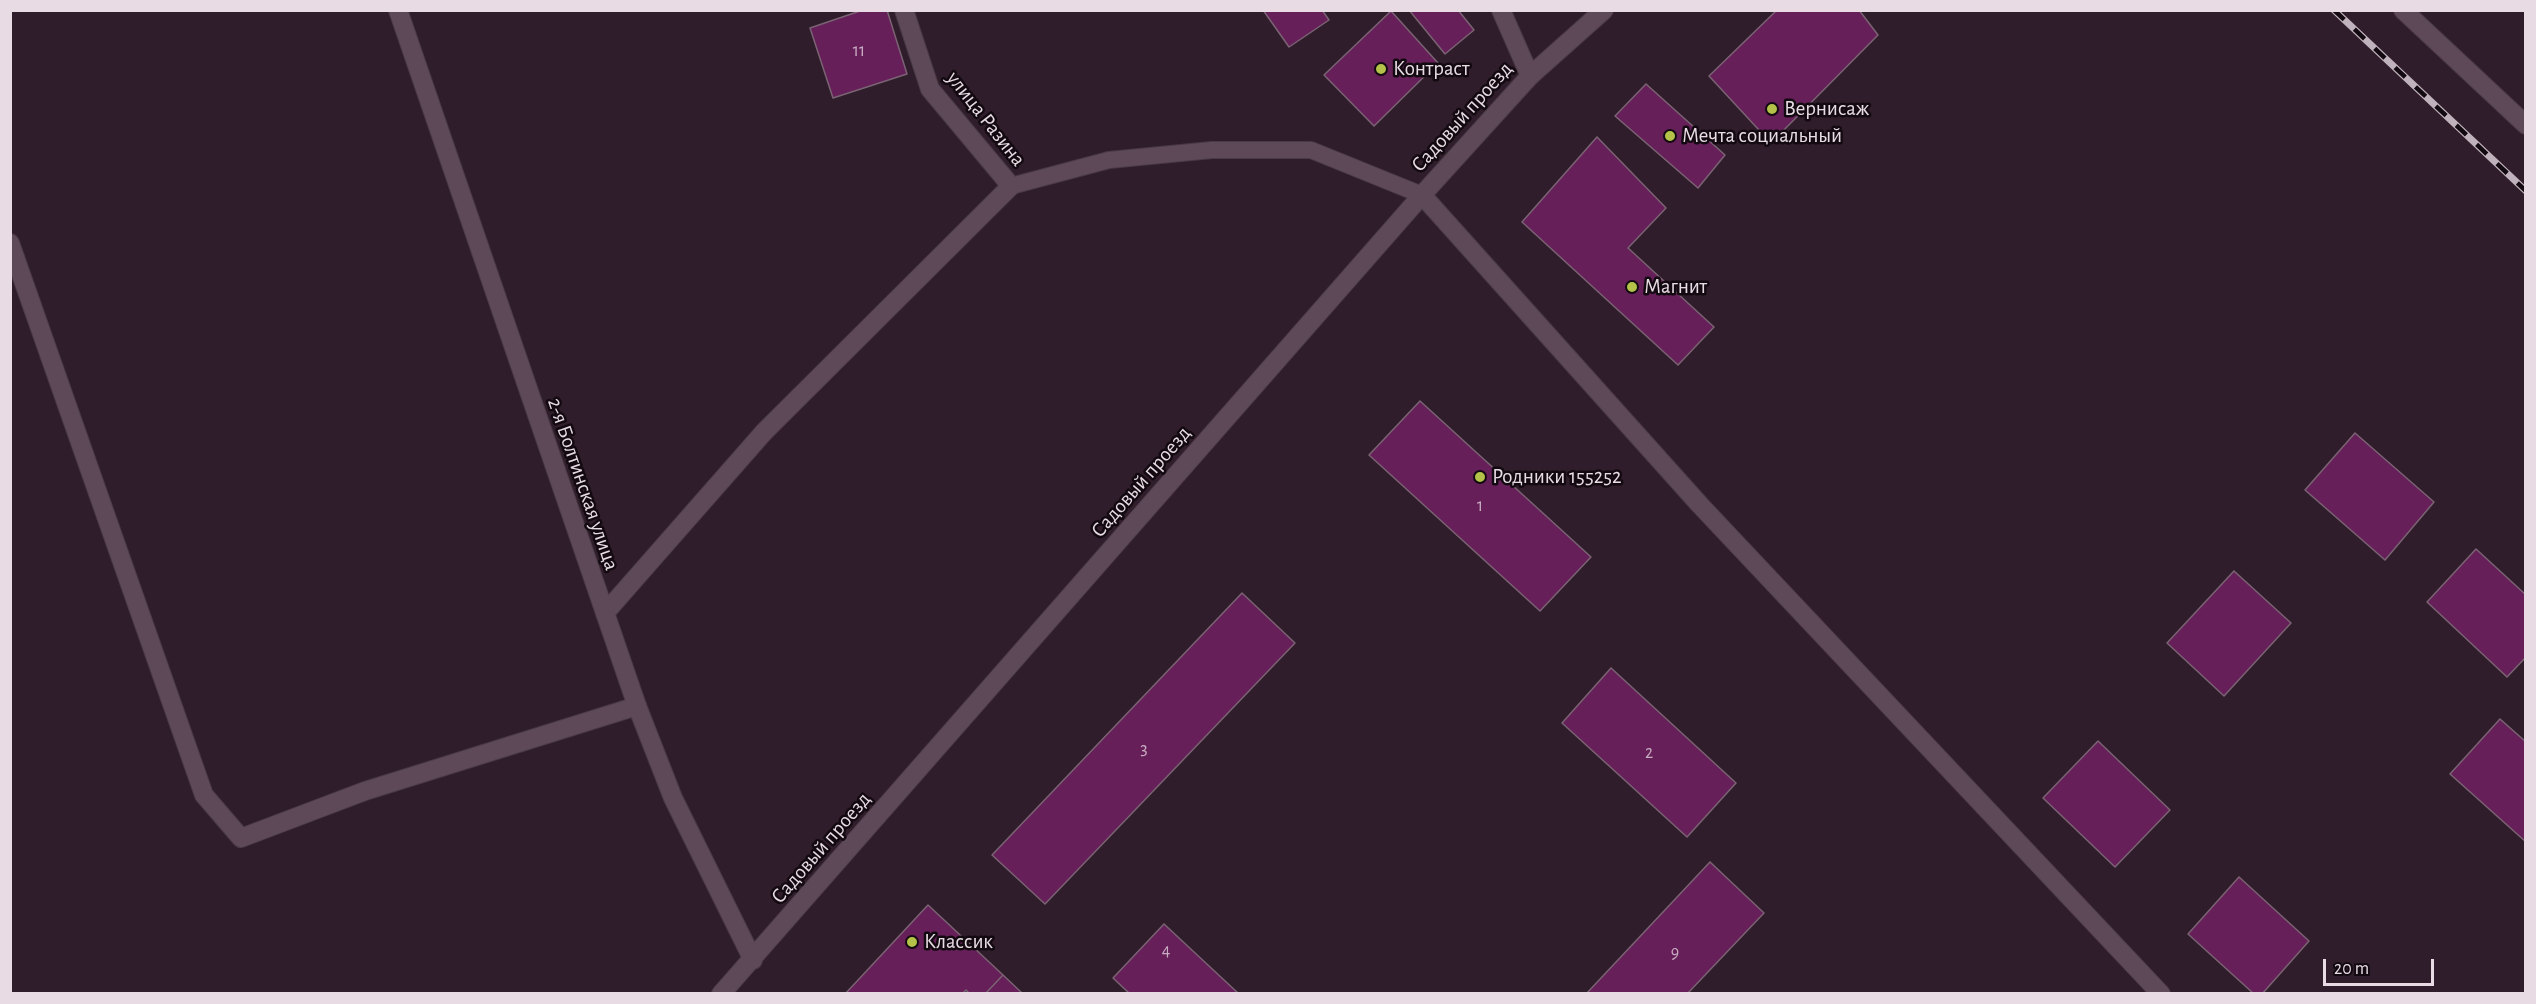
<!DOCTYPE html>
<meta charset="utf-8">
<style>
body{margin:0}
#map{position:relative;width:2536px;height:1004px;overflow:hidden;background:#301d2b;font-family:"Alegreya Sans",sans-serif}
canvas{display:block}
.frame{position:absolute;inset:0;border:12px solid #e8dbe4;pointer-events:none}
.scale{position:absolute;left:2323px;top:959px;width:111px;height:27px;box-sizing:border-box;border:3px solid #e8dbe4;border-top:0;padding-left:8px;font-size:18px;line-height:21px;white-space:nowrap;color:#e8dbe4;-webkit-text-stroke:4px #130a11;paint-order:stroke}
</style>
<div id="map">
<canvas width="2536" height="1004"></canvas>
<div class="frame"></div>
<div class="scale">20 m</div>
</div>
<script>
const c = document.querySelector('canvas').getContext('2d');
c.lineJoin = 'round';
function fill(path, color) { c.fillStyle = color; c.fill(path, 'evenodd'); }
const toPath = rows => new Path2D(rows.map(r => 'M' + r).join(''));
function strokePath(path, color, width, dash) { c.strokeStyle = color; c.lineWidth = width; c.lineCap = dash ? 'butt' : 'round'; c.setLineDash(dash || []); c.stroke(path); }
function write(font, color, halo, rows, align = 'center') {
  c.font = font + ' "Alegreya Sans",sans-serif'; c.lineWidth = 5; c.setLineDash([]); c.textBaseline = 'middle'; c.strokeStyle = halo; c.fillStyle = color; for (const [text, x, y, turn = 0] of rows) {
    c.save(); c.translate(x, y); c.rotate((+turn || 0) * Math.PI / 180); c.textAlign = isNaN(turn) ? turn : align; if (halo) c.strokeText(text, 0, 0); c.fillText(text, 0, 0); c.restore();
  }
}
const building = toPath([
 [863,10,887,10,907,74,833,98,810,28,863,10],
 [1263,10,1322,10,1329,20,1289,47,1263,10],
 [1409,10,1458,10,1474,30,1445,54,1409,10],
 [1777,10,1859,10,1878,35,1771,143,1709,76,1777,10],
 [1391,11,1438,63,1374,126,1324,75,1391,11],
 [1646,84,1725,155,1698,188,1615,116,1646,84],
 [1597,137,1666,208,1628,248,1714,327,1678,365,1522,222,1597,137],
 [1420,401,1591,557,1540,611,1369,455,1420,401],
 [2355,433,2434,502,2385,560,2305,490,2355,433],
 [2476,549,2526,595,2526,657,2507,677,2427,602,2476,549],
 [2234,571,2291,623,2224,696,2167,643,2234,571],
 [1242,593,1295,643,1045,904,992,855,1242,593],
 [1611,668,1736,783,1687,837,1562,723,1611,668],
 [2500,719,2526,742,2526,842,2450,774,2500,719],
 [2098,741,2170,810,2115,867,2043,798,2098,741],
 [1710,862,1764,913,1687,994,1586,994,1710,862],
 [2239,877,2309,941,2262,994,2254,994,2188,934,2239,877],
 [928,905,1003,975,985,994,970,994,966,990,962,994,845,994,928,905],
 [1164,924,1239,994,1130,994,1113,978,1164,924],
 [1003,975,1023,994,985,994,1003,975]
]);
fill(building, '#661f59');
strokePath(building, '#7a6373', 1.5);
const lane = toPath([
 [1011,186,1109,160,1212,150,1311,150,1422,195]
]);
const street = toPath([
 [1501,10,1530,76],
 [1422,195,1700,505,2161,994],
 [10,243,204,795,241,838,365,791,637,706],
 [605,613,764,432,1011,186,930,89,904,10]
]);
const secondary = toPath([
 [398,10,637,706,673,798,753,960],
 [2403,10,2526,125],
 [721,994,1422,195,1530,76,1604,10]
]);
strokePath(lane, '#493a45', 18);
strokePath(street, '#493a45', 20);
strokePath(secondary, '#493a45', 20);
strokePath(lane, '#5e4958', 16);
strokePath(street, '#5e4958', 18);
strokePath(secondary, '#5e4958', 18);
const rail = toPath([
 [2334,10,2526,191]
]);
strokePath(rail, '#c0b2bc', 7);
strokePath(rail, '#130a11', 4.5, [14]);
for (const [x, y, r, color] of [
 [1381,69,6,"#b4c24a"],
 [1772,109,6,"#b4c24a"],
 [1670,136,6,"#b4c24a"],
 [1632,287,6,"#b4c24a"],
 [1480,477,6,"#b4c24a"],
 [912,942,6,"#b4c24a"]
]) { const dot = new Path2D(); dot.arc(x, y, r, 0, 2 * Math.PI); c.fillStyle = color; c.fill(dot); strokePath(dot, '#130a11', 2); }
write('18px', '#c8acc1', null, [
 ["11",859,51],
 ["1",1480,506],
 ["3",1144,749],
 ["2",1649,753],
 ["4",1166,951],
 ["9",1675,953]
]);
write('21px', '#e8dbe4', '#130a11', [
 ["Контраст",1393,69],
 ["Вернисаж",1784,109],
 ["Мечта социальный",1682,136],
 ["Магнит",1644,287],
 ["Родники 155252",1492,477],
 ["Классик",924,942]
], 'left');
write('21px', '#e8dbe4', '#130a11', [
 ["Садовый проезд",1462,117,-48],
 ["улица Разина",986,119,52],
 ["Садовый проезд",1141,482,-49],
 ["2-я Болтинская улица",583,484,71],
 ["Садовый проезд",821,848,-49]
]);
</script>
